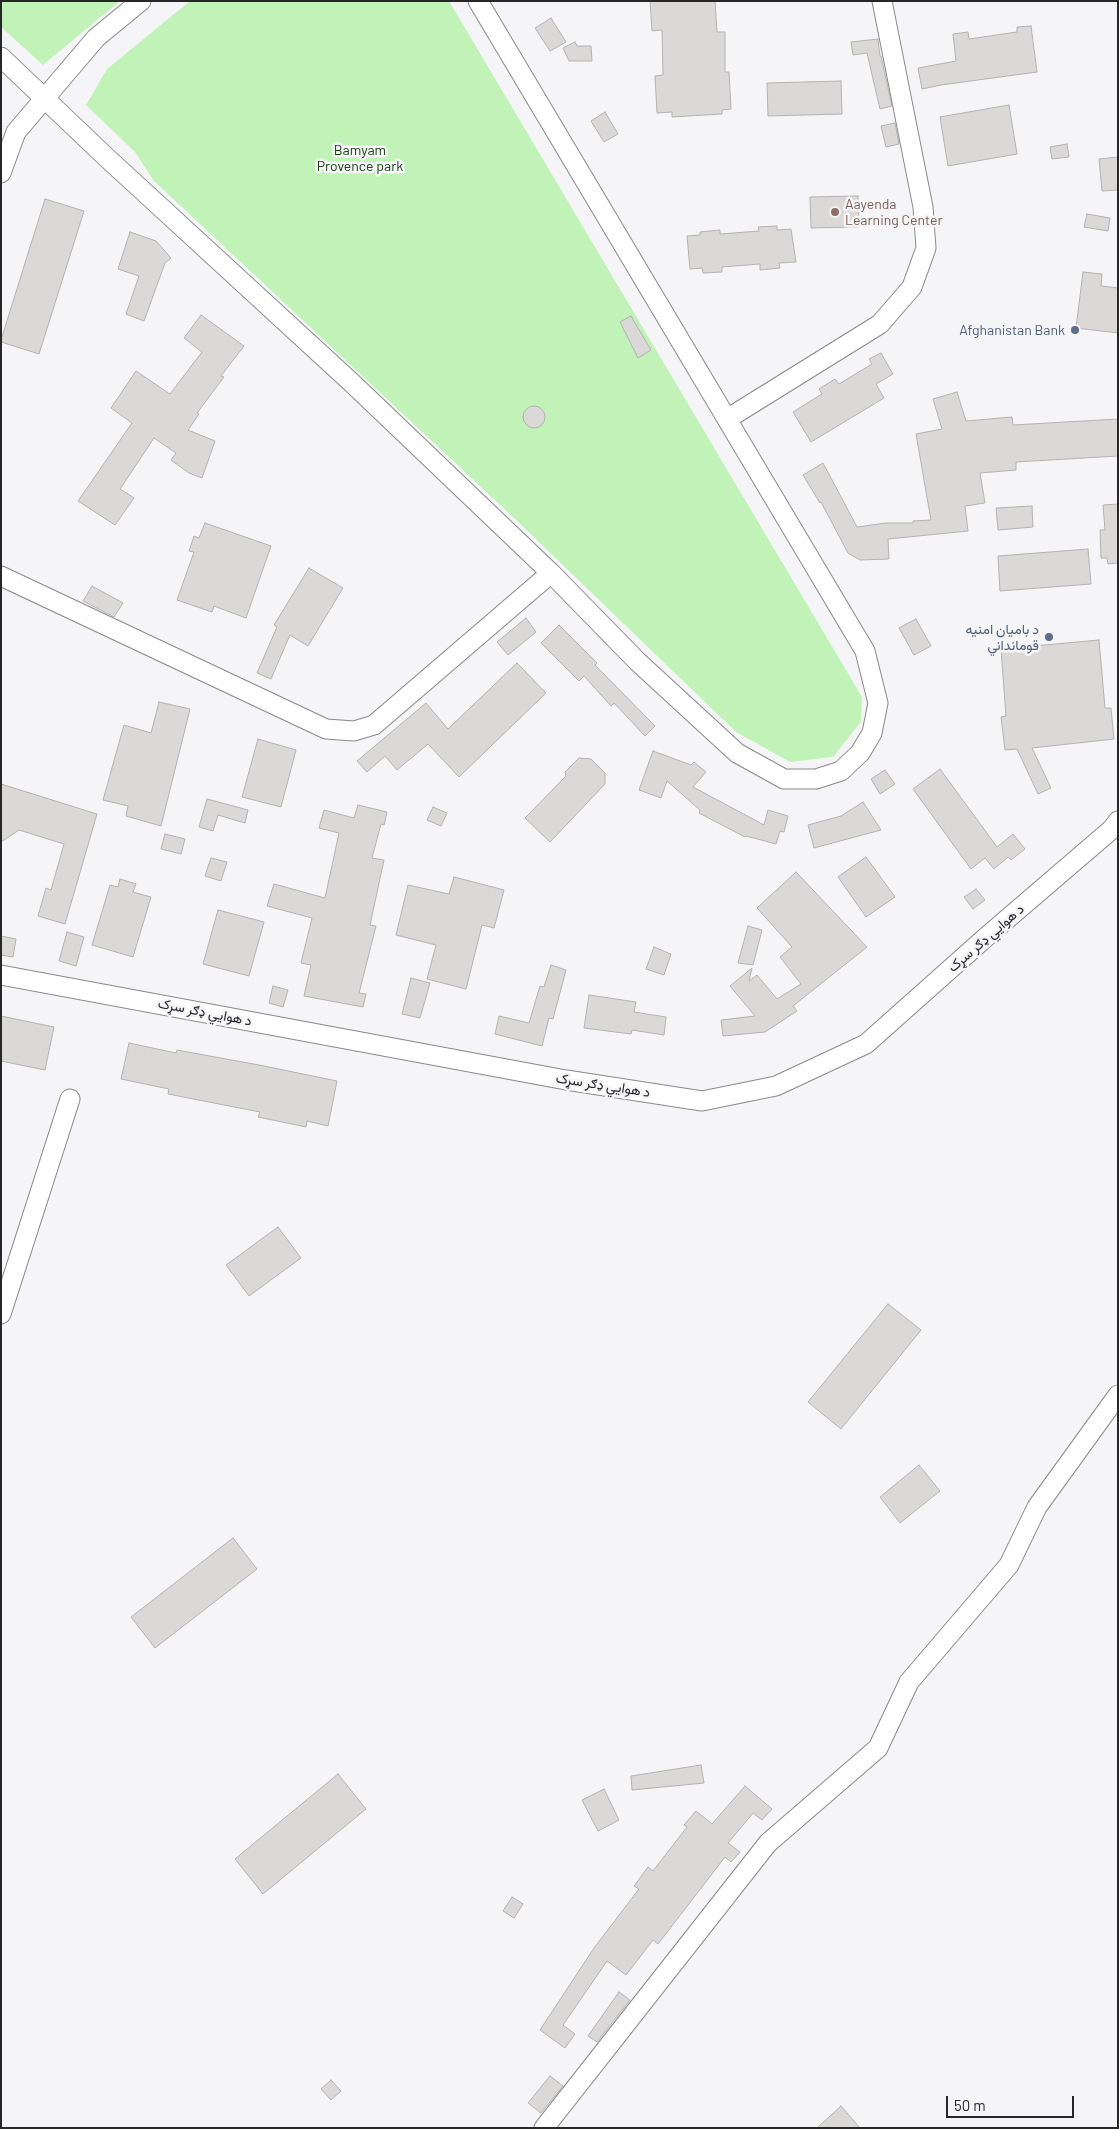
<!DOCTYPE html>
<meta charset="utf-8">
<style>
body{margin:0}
#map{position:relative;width:1119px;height:2129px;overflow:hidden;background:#f5f5f8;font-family:Barlow,sans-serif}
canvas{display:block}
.frame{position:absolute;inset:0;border:2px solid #272728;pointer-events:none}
.scale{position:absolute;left:946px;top:2096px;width:128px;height:22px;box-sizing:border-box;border:2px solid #272728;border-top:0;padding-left:6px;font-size:15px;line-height:18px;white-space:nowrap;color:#272728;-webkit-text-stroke:4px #f5f5f8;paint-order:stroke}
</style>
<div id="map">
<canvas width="1119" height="2129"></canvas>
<div class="frame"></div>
<div class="scale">50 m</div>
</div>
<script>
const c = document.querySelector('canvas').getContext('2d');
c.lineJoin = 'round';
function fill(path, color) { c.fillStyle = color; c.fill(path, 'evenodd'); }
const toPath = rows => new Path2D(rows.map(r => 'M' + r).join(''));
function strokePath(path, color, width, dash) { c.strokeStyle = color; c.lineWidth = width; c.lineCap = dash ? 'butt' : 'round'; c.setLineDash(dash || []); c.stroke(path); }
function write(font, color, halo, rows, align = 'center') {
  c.font = font + ' Barlow,Vazirmatn,sans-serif'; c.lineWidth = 5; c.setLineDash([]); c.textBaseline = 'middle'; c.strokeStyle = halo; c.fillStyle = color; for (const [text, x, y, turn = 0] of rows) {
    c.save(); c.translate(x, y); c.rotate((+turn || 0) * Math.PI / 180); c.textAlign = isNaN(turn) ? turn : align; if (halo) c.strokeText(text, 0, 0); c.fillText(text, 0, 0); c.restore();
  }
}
fill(toPath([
 [1,1,120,1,43,65,1,27],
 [190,1,449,1,862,697,861,722,833,757,790,762,736,732,513,517,154,181,135,152,86,105,107,69]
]), '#c1f3b8');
const building = toPath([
 [650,1,715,1,717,32,725,32,725,72,729,72,731,109,722,110,722,114,672,117,672,112,657,113,655,76,663,75,662,30,652,31,650,1],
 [551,18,566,42,550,51,535,28,551,18],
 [1031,26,1037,72,941,85,922,89,918,68,956,61,953,34,968,32,969,39,1017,32,1017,27,1031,26],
 [878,39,880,56,881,56,892,106,880,109,867,53,853,55,851,42,878,39],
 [575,42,577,46,591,46,592,61,569,61,563,48,575,42],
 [841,81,842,114,768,116,767,83,841,81],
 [1009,105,1017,154,948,166,940,117,1009,105],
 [605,112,618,134,604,142,591,121,605,112],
 [895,123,899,144,886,147,881,126,895,123],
 [1067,144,1069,157,1052,159,1050,147,1067,144],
 [1118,157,1118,190,1102,191,1099,159,1118,157],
 [858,196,859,227,811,228,810,197,858,196],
 [45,199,84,211,39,354,1,342,1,340,45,199],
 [1087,214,1110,218,1108,231,1084,227,1087,214],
 [777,226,777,230,791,229,796,262,779,263,780,268,760,270,760,264,722,267,722,272,703,273,702,268,690,269,687,236,700,235,700,232,720,230,720,234,759,231,758,227,777,226],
 [130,232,156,241,171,258,165,263,144,321,126,314,139,276,118,269,130,232],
 [1083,272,1102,274,1101,286,1118,288,1118,333,1076,328,1083,272],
 [201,315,244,346,221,376,224,377,197,413,199,414,188,430,215,441,202,478,189,473,171,460,176,453,154,438,120,489,134,498,115,525,78,501,132,423,111,408,136,371,170,394,202,352,184,338,201,315],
 [631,316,651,350,638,358,620,322,631,316],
 [881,353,893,374,876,384,884,398,811,442,793,412,822,394,819,389,835,379,839,384,872,364,869,359,881,353],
 [957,392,966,421,1012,417,1013,425,1118,419,1118,456,1016,462,1016,470,980,473,985,503,965,506,968,531,888,539,889,559,860,560,848,553,821,502,820,503,803,475,823,463,857,527,886,523,913,523,913,521,931,520,916,434,942,429,933,399,957,392],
 '523 417a11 11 0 1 1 22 0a11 11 0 1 1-22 0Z',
 [1118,504,1118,563,1108,564,1107,558,1101,558,1100,530,1105,530,1103,505,1118,504],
 [1032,506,1033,527,998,530,996,508,1032,506],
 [205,523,271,546,246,618,214,606,212,612,177,600,194,552,189,551,194,536,199,538,205,523],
 [1088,549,1091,584,1000,591,998,556,1088,549],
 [309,568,343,588,308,646,290,635,271,679,257,673,277,627,274,625,309,568],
 [92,586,123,603,114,617,83,601,92,586],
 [526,618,536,632,508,655,497,642,526,618],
 [916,619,931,646,914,655,899,628,916,619],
 [559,625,597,663,595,665,655,726,645,736,614,703,611,706,584,676,579,681,541,643,559,625],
 [1099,640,1105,708,1111,708,1114,739,1032,748,1051,788,1038,794,1017,749,1005,750,1001,717,1006,716,1001,649,1099,640],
 [517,663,546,693,459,777,428,744,397,770,385,756,367,772,357,761,426,703,448,729,517,663],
 [159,702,190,709,161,826,126,816,128,806,103,800,124,725,151,733,159,702],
 [258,739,296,750,281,807,242,797,258,739],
 [653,751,691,765,694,762,706,772,693,787,764,825,768,810,788,816,784,832,780,831,776,844,746,836,745,837,699,813,700,810,667,781,661,798,639,790,653,751],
 [579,758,591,759,605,773,605,784,550,842,525,818,566,776,565,772,579,758],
 [940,769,997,847,1013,834,1025,849,1011,860,1008,857,994,869,985,858,971,869,913,789,940,769],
 [885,770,895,784,880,794,871,779,885,770],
 [1,784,97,814,65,924,38,916,46,888,51,890,64,844,19,830,1,842,1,784],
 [207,799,248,810,245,823,218,815,213,831,199,827,207,799],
 [863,802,881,830,814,848,808,825,841,816,863,802],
 [358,805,387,812,384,825,381,824,372,858,384,860,370,925,376,926,359,993,366,994,363,1007,304,996,311,965,301,963,312,918,267,906,274,884,325,898,339,833,319,828,324,810,354,818,358,805],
 [433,807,447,813,441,826,427,820,433,807],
 [165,834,185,839,181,854,161,849,165,834],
 [866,857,895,897,866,917,838,877,866,857],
 [211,858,227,862,221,881,205,876,211,858],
 [796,872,867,947,793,1006,797,1011,765,1032,723,1036,721,1020,755,1016,730,986,752,968,749,981,757,975,777,999,801,984,780,957,792,947,757,908,796,872],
 [454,877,504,890,494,928,482,925,466,989,427,979,436,945,396,935,408,885,449,894,454,877],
 [120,879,136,884,133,892,151,897,133,957,92,945,110,885,118,887,120,879],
 [976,889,985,900,973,909,964,897,976,889],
 [218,910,264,922,249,976,203,964,218,910],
 [748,926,762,930,753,965,738,963,748,926],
 [67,932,84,937,76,966,59,961,67,932],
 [1,936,16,939,13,957,1,955,1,936],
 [654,947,671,954,664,975,646,969,654,947],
 [551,965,566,970,553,1019,549,1018,542,1046,495,1034,499,1016,529,1023,540,986,544,987,551,965],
 [411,978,430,983,420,1018,402,1014,411,978],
 [273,986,288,990,283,1007,269,1003,273,986],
 [589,995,636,1002,634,1012,666,1017,664,1035,632,1030,631,1034,584,1028,589,995],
 [1,1016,54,1027,45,1070,1,1061,1,1016],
 [129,1043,176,1053,177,1050,259,1065,337,1081,328,1126,307,1121,306,1127,258,1117,260,1112,168,1094,169,1089,121,1079,129,1043],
 [278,1227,301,1258,249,1296,226,1265,278,1227],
 [888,1304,921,1330,841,1429,808,1402,888,1304],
 [919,1465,940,1491,900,1523,880,1497,919,1465],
 [233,1538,257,1569,155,1648,131,1617,233,1538],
 [701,1765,704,1783,632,1790,631,1776,701,1765],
 [338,1774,366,1809,263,1894,235,1859,338,1774],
 [745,1786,772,1809,762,1820,753,1813,728,1843,740,1852,731,1862,725,1857,658,1944,653,1940,626,1975,607,1961,563,2025,575,2034,565,2048,540,2030,594,1948,639,1889,634,1886,648,1867,653,1871,687,1827,684,1825,696,1811,712,1824,745,1786],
 [604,1789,619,1820,598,1831,582,1800,604,1789],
 [512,1897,523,1904,514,1918,503,1911,512,1897],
 [619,1992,630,2000,597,2042,588,2036,619,1992],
 [550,2076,563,2086,541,2113,528,2103,550,2076],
 [331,2080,341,2091,331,2100,321,2089,331,2080],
 [841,2106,860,2128,817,2128,841,2106]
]);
fill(building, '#dbd9d7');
strokePath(building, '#b4b2b0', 1);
const minor = toPath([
 [1,57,106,157,352,383,551,573,638,662,737,753,784,779,816,779,841,771,860,753,872,733,878,703,865,651,478,1],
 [1,173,16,132,96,38,141,1],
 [727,419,880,324,912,287,926,248,923,207,882,1],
 [1,576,326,729,354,731,374,725,551,573],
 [1,975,566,1080,702,1101,776,1086,866,1044,985,938,1112,829,1118,821],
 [1,1314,70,1099],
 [544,2128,768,1843,878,1748,909,1682,1009,1565,1037,1507,1118,1395]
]);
strokePath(minor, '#88898b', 21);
strokePath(minor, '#fff', 19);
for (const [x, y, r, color] of [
 [835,212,5,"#8d6e63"],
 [1075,330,5,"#5c6f8a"],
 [1049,637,5,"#5c6f8a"]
]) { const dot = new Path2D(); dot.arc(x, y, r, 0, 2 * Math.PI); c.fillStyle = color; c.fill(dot); strokePath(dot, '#f5f5f8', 2); }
write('14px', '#184210', '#f5f5f8', [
 ["Bamyam",360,150],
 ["Provence park",360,166]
]);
write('14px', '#785e54', '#f5f5f8', [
 ["Aayenda",845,204],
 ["Learning Center",845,220]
], 'left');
write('14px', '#4e5e75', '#f5f5f8', [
 ["Afghanistan Bank",1065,330],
 ["د بامیان امنیه",1039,629],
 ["قومانداني",1039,645]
], 'right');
write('14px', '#272728', '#f5f5f8', [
 ["د هوايي ډګر سړک",986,938,-41],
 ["د هوايي ډګر سړک",205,1012,11],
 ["د هوايي ډګر سړک",603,1085,9]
]);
</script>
